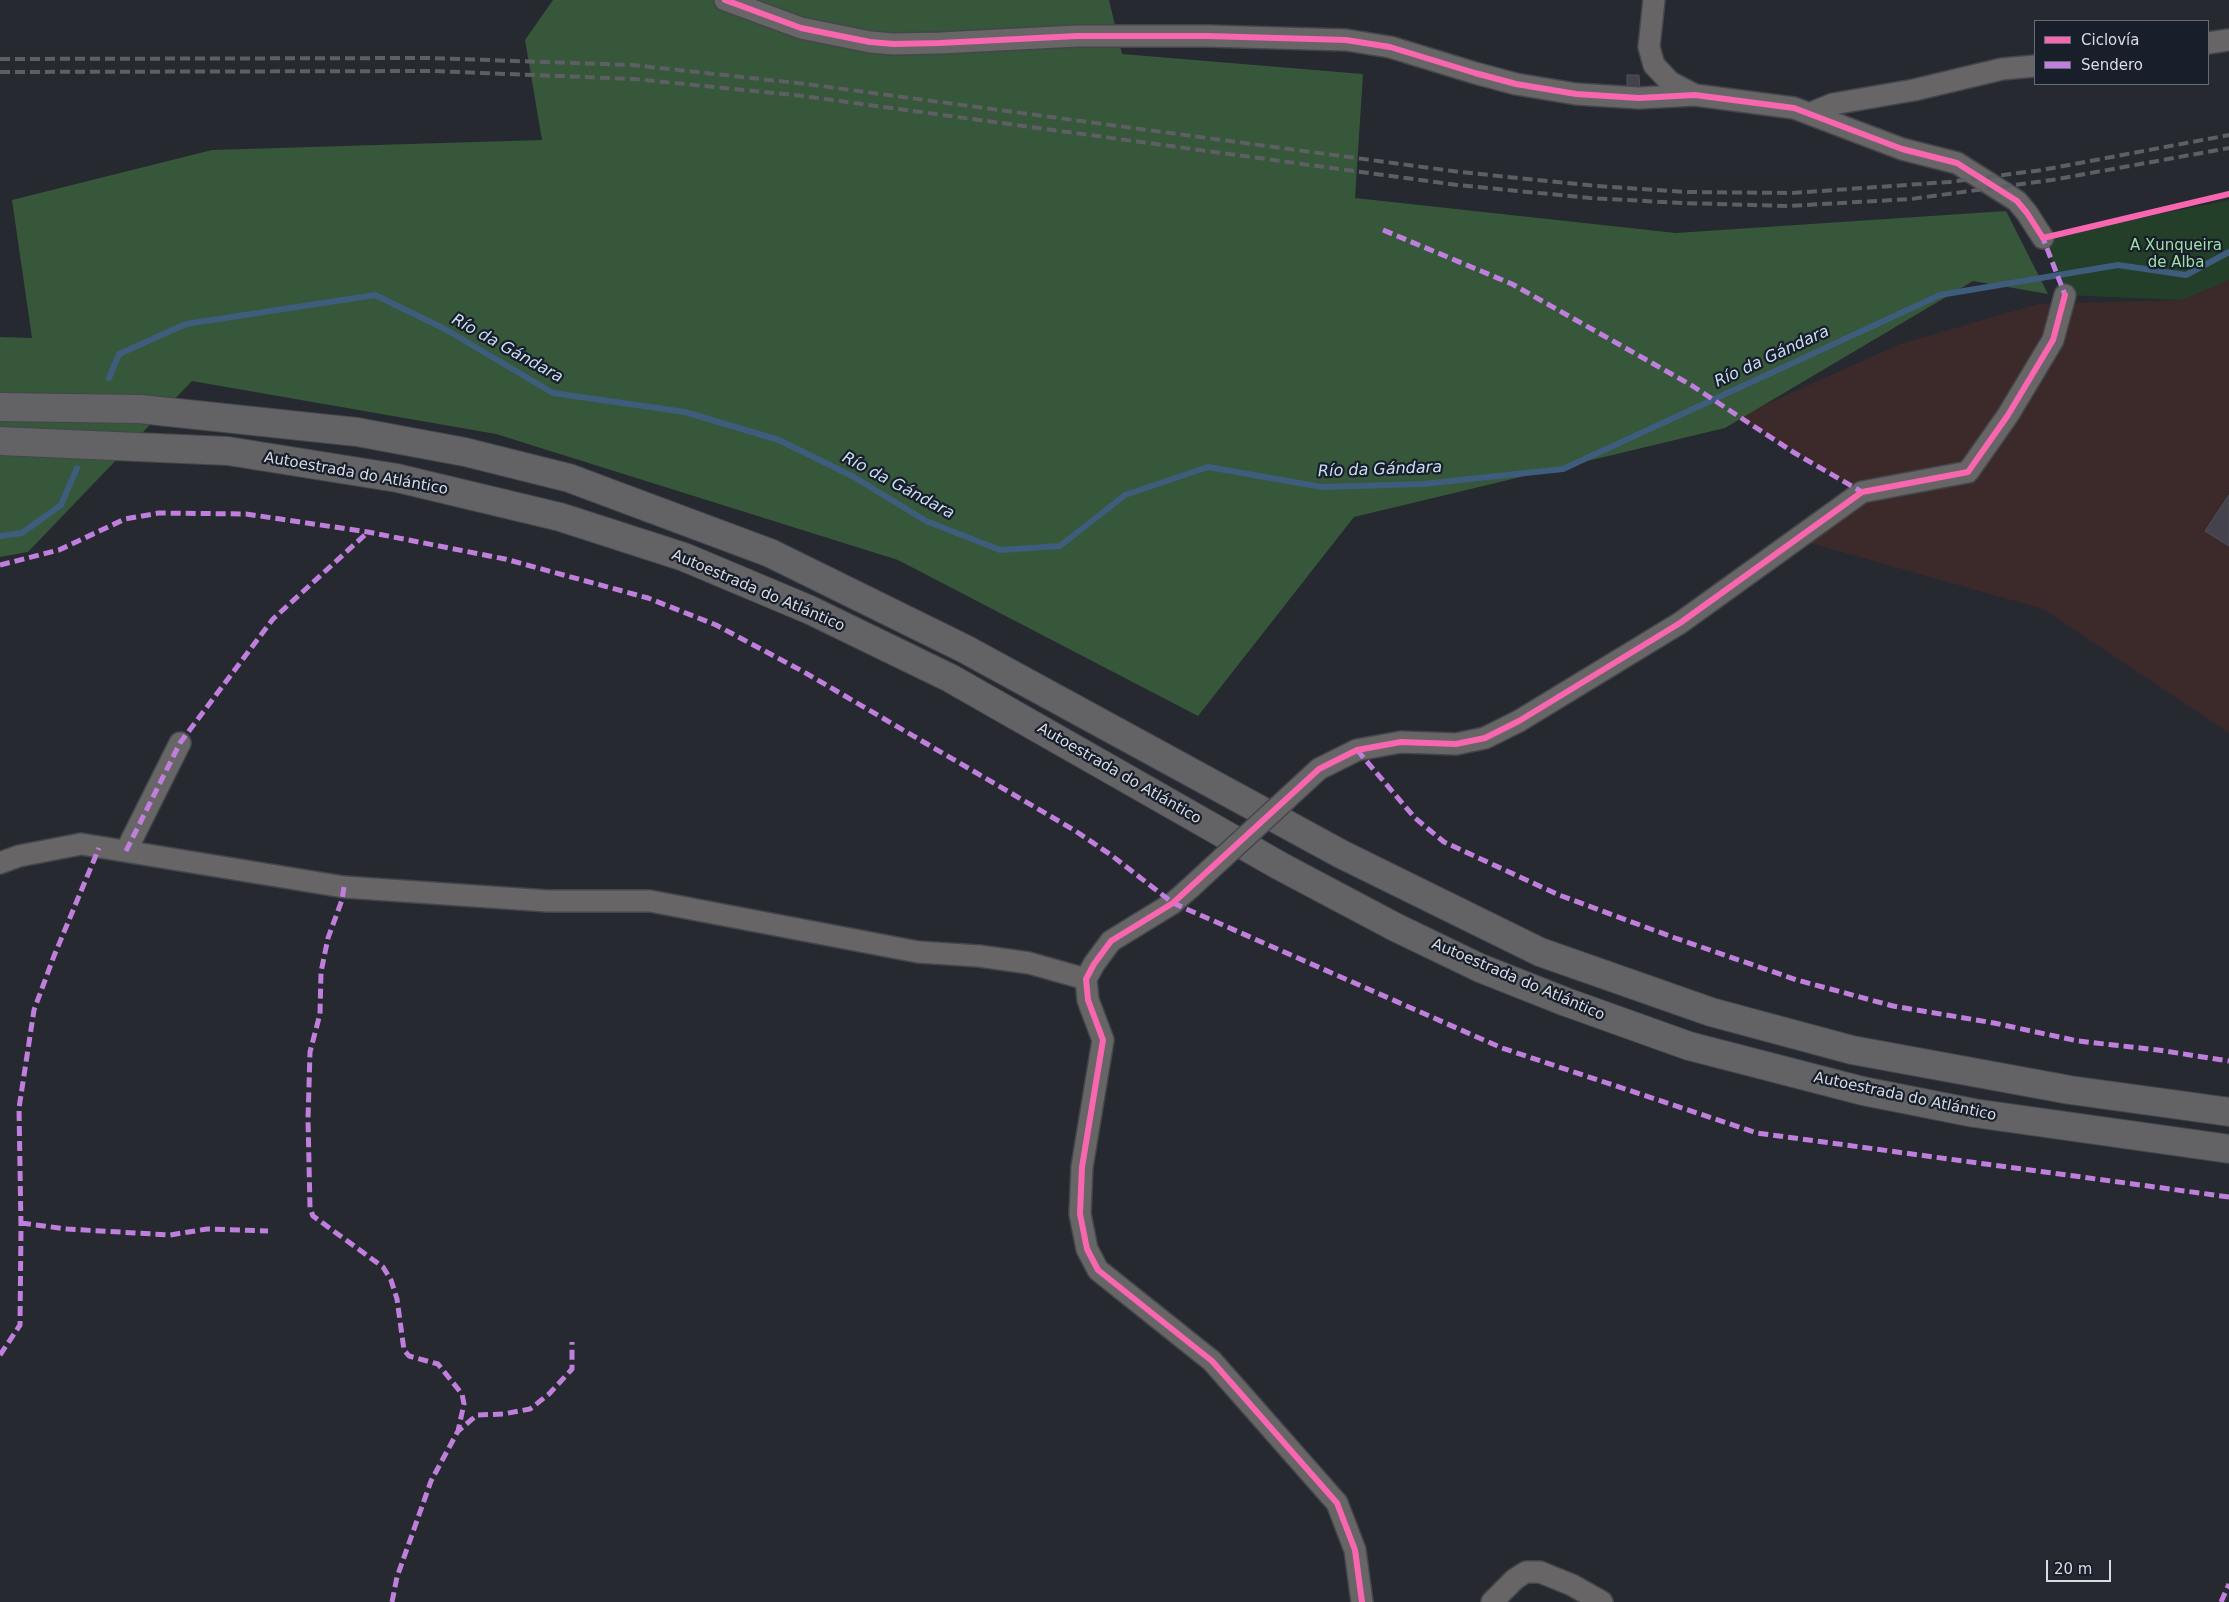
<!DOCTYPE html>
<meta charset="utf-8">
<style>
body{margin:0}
#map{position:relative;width:2229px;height:1602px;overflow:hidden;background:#262930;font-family:"DejaVu Sans",sans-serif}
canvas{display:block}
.legend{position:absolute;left:2034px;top:20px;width:175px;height:65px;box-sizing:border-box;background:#181f2a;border:1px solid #656b75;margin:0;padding:6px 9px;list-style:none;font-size:15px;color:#d8dce5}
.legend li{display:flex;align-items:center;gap:10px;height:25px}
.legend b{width:25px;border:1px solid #656b75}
.scale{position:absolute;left:2046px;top:1560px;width:65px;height:22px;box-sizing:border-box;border:2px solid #d8dce5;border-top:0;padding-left:6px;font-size:15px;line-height:18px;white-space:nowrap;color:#d8dce5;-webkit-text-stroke:4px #181f2a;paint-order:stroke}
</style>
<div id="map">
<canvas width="2229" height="1602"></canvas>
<ul class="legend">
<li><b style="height:6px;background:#f766af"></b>Ciclovía</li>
<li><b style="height:6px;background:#c07fdc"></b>Sendero</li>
</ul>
<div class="scale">20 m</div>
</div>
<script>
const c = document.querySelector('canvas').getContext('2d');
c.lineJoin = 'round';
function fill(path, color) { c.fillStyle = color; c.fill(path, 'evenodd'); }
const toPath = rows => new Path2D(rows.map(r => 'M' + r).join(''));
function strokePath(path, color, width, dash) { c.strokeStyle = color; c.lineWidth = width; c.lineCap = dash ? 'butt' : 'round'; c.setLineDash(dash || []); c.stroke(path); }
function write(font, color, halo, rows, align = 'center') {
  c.font = font + ' "DejaVu Sans",sans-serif'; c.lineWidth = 4.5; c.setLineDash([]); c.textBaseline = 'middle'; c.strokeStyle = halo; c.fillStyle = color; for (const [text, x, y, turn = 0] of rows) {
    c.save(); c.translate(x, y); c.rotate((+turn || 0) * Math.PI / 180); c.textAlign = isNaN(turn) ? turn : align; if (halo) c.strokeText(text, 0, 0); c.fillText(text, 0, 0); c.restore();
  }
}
fill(toPath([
 [2229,280,2229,733,2043,609,1796,539,1862,492,1738,417,1900,344,2038,304,2182,300]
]), '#3b2a29');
fill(toPath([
 [2229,200,2229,280,2182,300,2065,295,2043,238]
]), '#243f29');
fill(toPath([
 [553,0,1109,0,1122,54,1363,74,1355,198,1676,233,2006,211,2048,294,1973,281,1725,428,1354,517,1198,716,898,560,496,434,192,381,28,552,0,557,0,337,32,338,12,200,212,150,542,140,525,40]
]), '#36573a');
strokePath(toPath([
 [109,378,119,354,186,324,375,295,445,329,553,393,685,412,779,440,854,477,926,521,1000,550,1060,546,1125,495,1208,467,1322,487,1423,484,1563,469,1940,295,2118,265,2186,275,2229,252],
 [0,536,22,533,61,505,77,468]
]), '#3e5c7c', 6);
const building = toPath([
 [1627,75,1639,75,1640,90,1627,90,1627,75],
 [2229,495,2229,546,2205,531,2229,495]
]);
fill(building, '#44424c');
strokePath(building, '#505057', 1);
const minor = toPath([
 [725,0,801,28,870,42,894,44,940,43,1077,36,1208,36,1346,40,1390,47,1475,73,1516,84,1576,94,1639,98,1695,95,1794,108,1902,149,1957,163,2017,201,2027,213,2043,238],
 [1654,0,1649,47,1654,65,1670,82,1695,95],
 [2208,43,2229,40],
 [1811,113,1833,104,1914,90,2002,69,2035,66],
 [1319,769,1357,750,1401,742,1456,744,1485,738,1519,721,1680,623,1862,492,1968,472,2008,415,2053,340,2065,295],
 [126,851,180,743],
 [0,863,19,856,81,844,344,887,548,901,650,901,918,952,979,956,1029,963,1086,979],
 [1190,888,1173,903,1111,941,1094,964,1086,979,1088,1000,1103,1040,1082,1167,1080,1214,1087,1249,1098,1270,1212,1361,1337,1503,1355,1550,1362,1602],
 [1492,1602,1515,1579,1526,1572,1540,1572,1572,1585,1602,1602]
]);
const highway = toPath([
 [0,407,140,409,357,432,465,452,569,478,770,553,965,649,1341,854,1540,952,1711,1012,1852,1050,2070,1090,2229,1112],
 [0,441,228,451,397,478,560,517,684,557,810,610,950,678,1280,866,1395,927,1480,968,1566,1002,1689,1046,1863,1091,1974,1113,2229,1149]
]);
strokePath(minor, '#43464c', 24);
strokePath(highway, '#43464c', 30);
strokePath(minor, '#676566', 21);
strokePath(highway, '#636366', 28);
strokePath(toPath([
 [0,59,428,58,633,65,806,84,1460,172,1596,186,1687,192,1792,193,1949,182,2042,170,2229,135],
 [0,72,432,71,634,79,803,96,1457,185,1590,198,1682,203,1788,206,1911,199,2052,180,2229,148]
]), '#5d5f62', 4, [10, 5]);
const minorBridge = toPath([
 [1190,888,1319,769]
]);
strokePath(minorBridge, '#43464c', 24, []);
strokePath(minorBridge, '#676566', 21);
strokePath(toPath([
 [1383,230,1512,284,1691,385,1793,452,1862,492],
 [2047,237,2043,238,2065,295],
 [0,565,59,550,125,519,159,513,246,514,368,532,505,559,648,598,716,625,804,672,1074,830,1111,855,1173,903,1502,1048,1757,1133,2229,1197],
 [1357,750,1415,818,1444,842,1559,895,1675,938,1797,980,1893,1006,1994,1023,2078,1041,2158,1050,2229,1061],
 [126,851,180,743,273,619,368,532],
 [344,887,342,900,328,938,321,972,320,1014,310,1052,308,1119,310,1208,313,1216,383,1267,391,1280,397,1299,404,1350,409,1356,438,1364,462,1394,464,1404,458,1431],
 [21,1223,67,1229,170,1235,207,1229,268,1231],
 [0,1355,20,1325,21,1228,19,1108,34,1010,54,956,99,848],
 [392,1602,397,1577,431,1481,458,1431,477,1415,503,1414,530,1409,549,1394,572,1369,572,1342],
 [2221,1602,2229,1584]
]), '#c07fdc', 5, [10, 5]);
strokePath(toPath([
 [725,0,801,28,870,42,894,44,940,43,1077,36,1208,36,1346,40,1390,47,1475,73,1516,84,1576,94,1639,98,1695,95,1794,108,1902,149,1957,163,2017,201,2027,213,2043,238,2229,194],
 [1362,1602,1355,1550,1337,1503,1212,1361,1098,1270,1087,1249,1080,1214,1082,1167,1103,1040,1088,1000,1086,979,1094,964,1111,941,1173,903,1319,769,1357,750,1401,742,1456,744,1485,738,1519,721,1680,623,1862,492,1968,472,2008,415,2053,340,2065,295]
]), '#f766af', 6);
write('15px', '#a0dfa7', '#181f2a', [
 ["A Xunqueira",2176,246],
 ["de Alba",2176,263]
]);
write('15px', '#d8dce5', '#181f2a', [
 ["Autoestrada do Atlántico",356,474,10],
 ["Autoestrada do Atlántico",758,591,23],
 ["Autoestrada do Atlántico",1119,774,30],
 ["Autoestrada do Atlántico",1518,980,23],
 ["Autoestrada do Atlántico",1905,1097,12]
]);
write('italic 16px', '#cadff6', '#181f2a', [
 ["Río da Gándara",507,349,29],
 ["Río da Gándara",1772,357,-25],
 ["Río da Gándara",1380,470,-2],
 ["Río da Gándara",898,486,28]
]);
</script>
